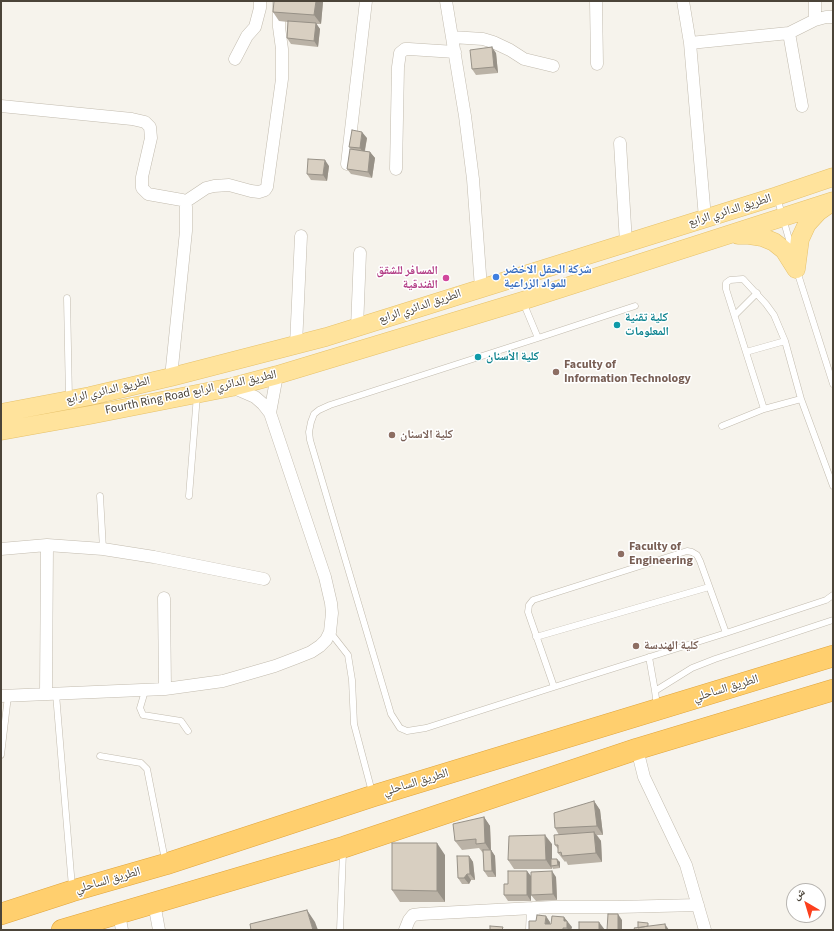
<!DOCTYPE html>
<meta charset="utf-8">
<style>
body{margin:0}
#map{position:relative;width:834px;height:931px;overflow:hidden;background:#f6f3ec;font-family:"Source Sans 3","Noto Naskh Arabic",sans-serif}
canvas{display:block}
.frame{position:absolute;inset:0;border:2px solid #4b4439;pointer-events:none}
.north{position:absolute;left:786px;top:883px;width:40px;height:40px;box-sizing:border-box;background:#fff;border:1px solid #b7b4b0;border-radius:50%;rotate:322deg;font-size:11px;font-weight:700;line-height:16px;text-align:center;color:#4b4439}
.north::after{content:'';display:block;margin:auto;width:14px;height:18px;background:#fc3f1d;clip-path:polygon(50% 0,100% 100%,50% 72%,0 100%)}
</style>
<div id="map">
<canvas width="834" height="931"></canvas>
<div class="frame"></div>
<div class="north">ش</div>
</div>
<script>
const c = document.querySelector('canvas').getContext('2d');
c.lineJoin = 'round';
const toPath = rows => new Path2D(rows.map(r => 'M' + r).join(''));
function strokePath(path, color, width, dash) { c.strokeStyle = color; c.lineWidth = width; c.lineCap = dash ? 'butt' : 'round'; c.setLineDash(dash || []); c.stroke(path); }
function fill(path, color) { c.fillStyle = color; c.fill(path, 'evenodd'); }
function write(font, color, halo, rows, align = 'center') {
  c.font = font + ' "Source Sans 3","Noto Naskh Arabic",sans-serif'; c.lineWidth = 3; c.setLineDash([]); c.textBaseline = 'middle'; c.strokeStyle = halo; c.fillStyle = color; for (const [text, x, y, turn = 0] of rows) {
    c.save(); c.translate(x, y); c.rotate((+turn || 0) * Math.PI / 180); c.textAlign = isNaN(turn) ? turn : align; if (halo) c.strokeText(text, 0, 0); c.fillText(text, 0, 0); c.restore();
  }
}
const lane = toPath([
 [777,197,792,250],
 [797,271,833,384],
 [67,298,69,399],
 [523,302,538,338,635,306],
 [735,315,757,293],
 [538,338,330,405,319,410,314,414,311,422,309,432,310,440,391,714,400,728,407,731,426,728,554,687,726,633,826,600,833,595],
 [746,352,785,341],
 [764,409,726,289,726,283,730,280,743,279,766,304,774,315,785,341,801,399],
 [722,426,764,409,801,399,833,486],
 [100,496,103,549],
 [189,496,197,395],
 [330,632,348,655,352,680,354,724,372,792],
 [536,637,709,587],
 [649,657,655,691],
 [554,687,528,612,529,605,533,600,687,551,692,552,697,555,700,561,726,633],
 [145,691,140,708,143,715,181,721,188,731],
 [56,694,72,887],
 [657,706,655,691,692,668,715,659,833,620],
 [1,755,8,696],
 [100,756,141,763,147,769,165,860],
 [340,930,343,852]
]);
const street = toPath([
 [446,1,465,116,473,179,481,288],
 [596,1,597,64],
 [683,1,690,43,705,218],
 [815,20,815,1],
 [789,33,802,106],
 [452,37,483,39,493,42,510,50,524,59,553,66],
 [690,43,789,33,815,20,826,17,833,17],
 [235,59,247,36,255,27,260,8,260,1],
 [1,106,132,119,145,122,150,127,151,138,142,177,142,188,148,194,182,200,185,202],
 [620,143,626,243],
 [347,164,366,1],
 [396,169,398,67,400,53,405,49,409,49,455,52],
 [185,202,206,188,214,186,229,185,251,191,259,192,265,190,267,187,282,79,282,49,279,27,279,1],
 [357,328,360,253],
 [296,345,301,236],
 [171,377,186,231,186,207,185,202],
 [270,413,277,375],
 [1,549,47,545,103,549,154,557,264,579],
 [164,598,165,689],
 [46,694,47,545],
 [1,696,165,689,223,681,275,666,296,658,311,652,320,646,326,640,330,632,332,613,331,603,325,577,270,413,263,404,255,397,232,387],
 [637,749,644,777,686,865,705,930],
 [154,903,159,930],
 [119,914,122,930],
 [405,930,409,920,413,915,421,914,552,907,618,907,698,905],
 [532,930,533,908]
]);
const primary = toPath([
 [738,235,749,235,762,237,774,242,784,250,796,269],
 [796,269,800,239,807,224,818,212,828,205],
 [1,413,90,396,171,377,326,337,777,196,833,177],
 [1,431,90,415,232,387,277,375,522,301,833,201]
]);
const highway = toPath([
 [1,914,72,891,166,864,373,796,833,656],
 [62,930,344,847,637,749,833,690]
]);
strokePath(lane, '#c2bbae', 7);
strokePath(street, '#c2bbae', 13);
strokePath(primary, '#e6c16a', 19);
strokePath(highway, '#e0a43c', 22);
strokePath(lane, '#fff', 6);
strokePath(street, '#fff', 12);
strokePath(primary, '#ffe39c', 18);
strokePath(highway, '#ffcf6e', 21);
fill(toPath([
 [323,2,321,24,316,24,320,29,318,47,291,44,287,38,288,22,279,21,273,12],
 [496,53,498,73,476,75,472,69],
 [367,138,365,151,370,152,375,158,372,178,351,174,347,169,351,149,349,147],
 [329,166,327,181,311,180,307,174],
 [594,801,600,810,603,835,597,835,601,841,602,862,568,865,566,861,565,862,558,853,558,849,555,845,559,835,555,828],
 [484,817,490,826,491,850,495,856,496,877,488,877,484,871,483,853,479,848,462,850,455,841],
 [552,844,552,859,560,862,560,868,553,869,552,867,552,869,514,869,508,860],
 [445,855,445,902,400,902,392,890],
 [469,856,473,862,475,880,471,880,469,884,462,884,458,878],
 [531,876,556,877,557,900,536,901,531,895,531,886,531,901,508,901,504,895,508,884],
 [550,922,550,924,572,927,571,930,529,930]
]), '#bab2a6');
fill(toPath([
 [316,1,322,1,323,2,321,24,314,15],
 [316,23,320,29,318,47,314,41],
 [492,47,496,53,498,73,494,67],
 [362,132,367,138,364,154,360,148],
 [370,152,375,158,372,178,368,172],
 [325,160,329,166,327,181,323,175],
 [594,801,600,810,603,835,597,826],
 [484,817,490,826,491,852,485,843],
 [594,832,601,841,602,862,596,853],
 [545,835,552,844,552,866,551,866,552,869,546,860],
 [437,843,445,855,445,902,437,891],
 [491,850,495,856,496,877,492,871],
 [469,856,473,862,475,880,470,874],
 [557,859,560,862,560,868,558,865],
 [527,871,531,876,531,901,527,895],
 [552,871,556,877,557,900,553,894],
 [467,874,471,880,469,884,464,878],
 [307,910,315,922,318,930,313,930],
 [618,914,622,920,622,930,618,930],
 [546,916,550,922,549,930,545,924],
 [564,917,572,927,571,930,568,930,567,928,564,921],
 [599,922,605,930,599,930],
 [665,924,669,930,666,930]
]), '#979187');
const building = toPath([
 [274,1,316,1,314,15,273,12,274,1],
 [288,21,316,23,314,41,287,38,288,21],
 [492,47,494,67,472,69,470,50,492,47],
 [352,130,362,132,360,148,349,147,352,130],
 [350,149,370,152,368,172,347,169,350,149],
 [308,159,325,160,323,175,307,174,308,159],
 [594,801,597,826,555,828,554,813,594,801],
 [484,817,485,843,476,844,476,839,455,841,453,824,484,817],
 [594,832,596,853,562,856,561,852,558,853,558,845,555,845,554,835,594,832],
 [545,835,546,860,508,860,509,836,545,835],
 [392,843,437,843,437,891,392,890,392,843],
 [483,850,491,850,492,871,484,871,483,850],
 [457,856,469,856,470,874,467,874,464,878,458,878,457,856],
 [551,859,557,859,558,865,551,866,551,859],
 [508,871,527,871,527,895,504,895,504,884,508,884,508,871],
 [552,871,553,894,531,895,531,872,552,871],
 [307,910,313,930,251,930,250,924,307,910],
 [608,914,618,914,618,930,607,930,608,914],
 [537,915,546,916,545,924,551,924,552,916,564,917,564,921,567,921,567,928,563,928,563,930,529,930,529,921,536,921,537,915],
 [579,922,599,922,599,930,579,930,579,922],
 [638,922,648,923,648,926,638,928,638,922],
 [665,924,666,930,635,930,634,928,665,924],
 [490,926,503,927,502,930,490,930,490,926]
]);
fill(building, '#d8cfc1');
strokePath(building, '#979187', 1);
for (const [x, y, r, color] of [
 [496,277,4,"#3f7fe0"],
 [446,278,4,"#d1479c"],
 [617,325,4,"#0f9aa8"],
 [478,357,4,"#0f9aa8"],
 [556,372,4,"#8d6e63"],
 [392,435,4,"#8d6e63"],
 [621,554,4,"#8d6e63"],
 [636,646,4,"#8d6e63"]
]) { const dot = new Path2D(); dot.arc(x, y, r, 0, 2 * Math.PI); c.fillStyle = color; c.fill(dot); strokePath(dot, '#fff', 1.5); }
write('12px', '#4b4439', '#fff', [
 ["الطريق الدائري الرابع",730,211,-17],
 ["الطريق الدائري الرابع",420,307,-18],
 ["الطريق الدائري الرابع",108,391,-13],
 ["Fourth Ring Road الطريق الدائري الرابع",191,393,-12],
 ["الطريق الساحلي",726,689,-17],
 ["الطريق الساحلي",416,783,-17],
 ["الطريق الساحلي",108,881,-16]
]);
write('bold 12px', '#366cbe', '#fff', [
 ["شركة الحقل الاخضر",504,270],
 ["للمواد الزراعية",504,284]
], 'left');
write('bold 12px', '#b23c85', '#fff', [
 ["المسافر للشقق",438,271],
 ["الفندقية",438,285]
], 'right');
write('bold 12px', '#0d838f', '#fff', [
 ["كلية تقنية",625,318],
 ["المعلومات",625,332],
 ["كلية الأسنان",486,357]
], 'left');
write('bold 12px', '#785e54', '#fff', [
 ["Faculty of",564,365],
 ["Information Technology",564,379],
 ["كلية الاسنان",400,435],
 ["Faculty of",629,547],
 ["Engineering",629,561],
 ["كلية الهندسة",644,646]
], 'left');
</script>
